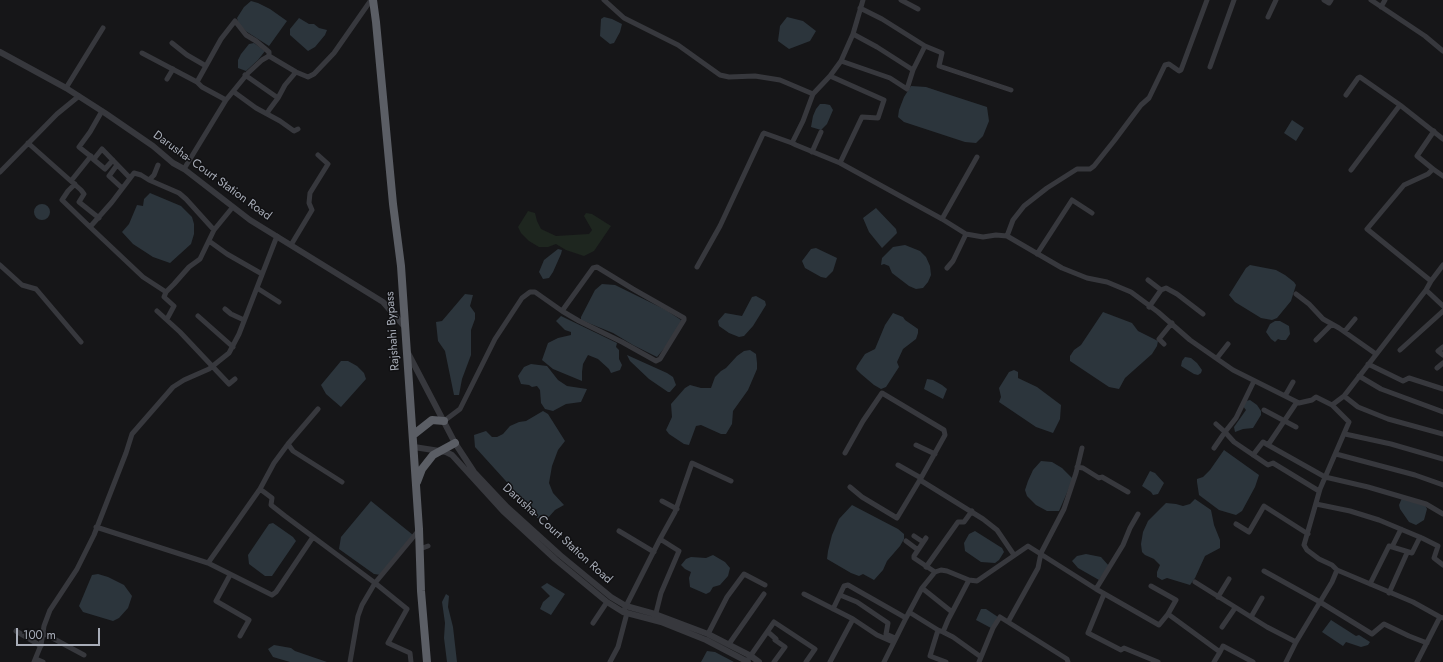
<!DOCTYPE html>
<style>
body{margin:0}
#map{position:relative;width:1443px;height:662px;overflow:hidden;background:#161618;font-family:Jost,sans-serif}
canvas{display:block}
.scale{position:absolute;left:16px;top:628px;width:84px;height:18px;box-sizing:border-box;border:2px solid #a8adb8;border-top:0;padding-left:5px;font-size:12px;line-height:14px;white-space:nowrap;color:#a8adb8;-webkit-text-stroke:3px #111113;paint-order:stroke}
</style>
<div id="map">
<canvas width="1443" height="662"></canvas>
<div class="scale">100 m</div>
</div>
<script>
const c = document.querySelector('canvas').getContext('2d');
c.lineJoin = 'round';
function fill(path, color) { c.fillStyle = color; c.fill(path, 'evenodd'); }
const toPath = rows => new Path2D(rows.map(r => 'M' + r).join(''));
function strokePath(path, color, width, dash) { c.strokeStyle = color; c.lineWidth = width; c.lineCap = dash ? 'butt' : 'round'; c.setLineDash(dash || []); c.stroke(path); }
function write(font, color, halo, rows, align = 'center') {
  c.font = font + ' Jost,sans-serif'; c.lineWidth = 3; c.setLineDash([]); c.textBaseline = 'middle'; c.strokeStyle = halo; c.fillStyle = color; for (const [text, x, y, turn = 0] of rows) {
    c.save(); c.translate(x, y); c.rotate((+turn || 0) * Math.PI / 180); c.textAlign = isNaN(turn) ? turn : align; if (halo) c.strokeText(text, 0, 0); c.fillText(text, 0, 0); c.restore();
  }
}
fill(toPath([
 [528,211,535,213,537,221,541,229,556,236,589,234,592,230,584,216,586,213,592,214,611,226,594,251,584,256,566,250,556,244,548,247,539,247,529,241,521,233,518,227]
]), '#1e261f');
fill(toPath([
 [251,1,258,3,270,9,287,21,269,46,247,32,239,25,237,18,244,7],
 [604,17,612,19,622,24,620,32,614,43,610,44,600,36,601,19],
 [787,17,803,21,816,31,810,41,789,49,778,41,780,26],
 [299,18,309,24,314,24,319,28,327,30,325,35,315,47,308,51,290,35,290,29],
 [254,43,265,51,258,60,246,71,238,68,238,60,241,54,249,44],
 [911,86,926,87,944,93,987,107,989,121,983,136,976,143,965,142,904,122,898,117,899,110,904,97],
 [820,104,825,104,830,105,833,110,827,124,821,130,811,127,813,116,816,109],
 [1292,120,1304,128,1296,141,1284,133],
 [150,193,181,206,192,217,194,224,194,234,191,244,170,263,153,257,133,244,122,232,129,224,137,205,143,206,144,199],
 '34 212a8 8 0 1 1 16 0a8 8 0 1 1-16 0Z',
 [876,208,896,229,897,233,882,248,869,232,863,218],
 [905,245,920,251,926,257,930,266,931,275,928,282,923,288,916,289,909,286,892,273,889,266,884,264,881,265,882,258,893,247],
 [816,248,837,258,833,271,826,278,821,277,805,268,802,261,811,249],
 [558,249,562,250,561,254,553,272,549,278,543,279,539,272,544,260],
 [1250,265,1276,270,1285,275,1294,282,1296,285,1291,301,1277,318,1272,320,1261,318,1235,302,1229,295,1246,268],
 [602,284,615,285,666,310,681,320,680,326,673,338,657,357,633,345,613,333,581,320,581,317,595,290],
 [465,294,473,295,470,306,475,313,475,319,471,330,471,355,462,379,459,395,454,395,445,351,438,341,436,322,442,321],
 [756,296,765,301,766,305,753,326,744,336,739,337,729,333,719,326,718,321,725,313,742,316,752,297],
 [1103,312,1132,323,1138,331,1158,341,1157,346,1152,354,1125,378,1119,389,1109,387,1070,361,1070,356,1074,350,1081,345],
 [893,313,903,317,905,320,918,329,918,333,916,339,903,349,897,362,899,367,886,387,881,389,874,385,861,374,856,369,857,366,865,354,875,349,885,325],
 [561,316,617,343,616,347,619,350,619,359,622,365,620,370,611,373,609,369,598,359,588,355,583,364,582,372,582,381,553,369,542,360,548,343,558,338,571,335,571,332,565,330,556,321],
 [1275,321,1280,321,1289,326,1290,334,1286,340,1281,340,1278,339,1275,342,1271,339,1266,332,1270,324],
 [750,350,756,354,757,363,757,369,748,390,733,411,732,424,726,434,721,434,701,425,696,426,689,445,684,444,669,434,666,430,672,417,671,404,685,388,690,385,701,388,711,388,715,377,721,371,726,368,737,356,744,351],
 [627,355,667,373,673,377,676,385,670,392,668,392,649,379,630,361],
 [1185,357,1191,358,1197,363,1202,370,1201,373,1198,375,1194,374,1181,366,1182,361],
 [341,361,348,361,357,366,364,373,366,379,341,407,326,394,321,385],
 [531,364,547,366,558,380,567,386,587,389,581,402,566,404,553,411,545,409,541,403,540,390,537,386,532,387,529,385,521,384,518,376,524,367],
 [1014,370,1018,372,1018,378,1037,387,1061,405,1060,419,1053,433,1036,427,999,402,1001,397,999,388,1009,372],
 [927,379,933,380,942,385,947,389,943,399,924,389],
 [1250,400,1257,405,1261,411,1261,415,1253,428,1243,429,1235,432,1234,427,1246,410,1242,405,1246,401],
 [543,411,548,414,565,441,558,450,552,466,549,483,553,493,564,505,555,510,547,519,540,520,524,507,514,495,514,490,475,447,474,435,486,431,492,437,497,437,503,434,510,426,519,422,526,421],
 [1224,450,1259,475,1255,487,1242,511,1236,515,1219,510,1199,495,1197,482,1197,479,1203,477,1210,470],
 [1041,461,1052,462,1062,468,1073,479,1059,511,1047,511,1036,505,1027,496,1025,490,1028,481,1033,470],
 [1150,471,1155,473,1164,483,1158,494,1153,495,1151,492,1142,486],
 [1402,498,1425,505,1427,509,1424,520,1416,525,1409,522,1400,509,1399,505],
 [1195,499,1211,510,1214,525,1220,540,1220,548,1205,556,1195,578,1190,585,1167,578,1162,580,1157,577,1157,572,1160,565,1154,559,1145,555,1142,552,1141,544,1143,532,1148,521,1166,503,1176,504,1183,506,1190,504],
 [371,501,413,535,381,575,374,574,339,549,341,537],
 [852,505,898,529,904,534,904,539,900,546,887,561,883,570,874,580,863,574,859,576,851,573,827,559,828,551,832,535,839,519],
 [273,523,293,537,296,541,272,576,265,576,249,564,248,555,269,524],
 [975,531,1002,548,1004,552,999,560,995,563,981,562,965,551,964,543,969,534],
 [1086,554,1101,557,1109,566,1099,580,1078,568,1072,561,1077,556],
 [713,555,725,562,730,568,728,576,720,585,713,587,710,592,706,594,690,587,689,578,691,572,685,569,681,565,686,559,691,557,706,558],
 [98,574,108,577,124,585,132,596,128,608,119,618,113,621,83,612,79,606,92,575],
 [547,583,565,594,551,615,540,609,543,602,550,596,541,587],
 [446,594,449,596,448,607,453,627,457,662,447,662,444,638,445,623,442,602],
 [981,609,986,609,998,617,991,628,976,620],
 [1331,620,1356,636,1359,635,1370,642,1368,645,1361,647,1346,642,1343,646,1322,632],
 [274,645,291,648,295,651,327,662,290,662,273,657,268,649],
 [707,651,715,652,734,662,701,662]
]), '#2c353c');
strokePath(toPath([
 [604,0,624,18,678,45,720,75,729,77,755,76,780,80,813,94,803,121,792,143,796,145,840,163,942,219,966,234,983,237,996,235,1007,236,1062,268,1087,278,1107,282,1131,292,1158,312,1190,340,1233,370,1299,403,1312,400,1316,397,1332,405,1349,422,1320,489,1304,545,1307,550,1319,559,1332,565,1337,570,1332,582,1296,642,1286,662],
 [901,0,918,9],
 [1324,0,1329,3,1331,0],
 [1371,0,1425,36,1443,51],
 [1381,7,1385,0],
 [860,8,882,19,925,46,942,53,939,66,1011,90],
 [1268,17,1276,0],
 [853,34,877,47,913,70,925,46],
 [172,43,187,55,206,66],
 [142,53,197,82,202,87,226,100],
 [841,61,890,78,907,89,913,70],
 [1210,67,1234,0],
 [245,75,278,98,285,85,296,72],
 [830,76,884,100,878,118,862,117,840,163],
 [167,79,173,69],
 [197,82,221,39,235,21,246,35,256,41,269,52,269,56],
 [66,88,103,28],
 [234,92,256,108,280,121,294,131,298,129],
 [813,94,830,76,841,61,853,34,863,0],
 [1346,95,1358,78,1360,77,1400,105,1443,139],
 [102,111,90,132,79,147,94,159,102,149,130,178],
 [267,114,269,110,278,98],
 [28,143,81,190,84,194,79,202,99,218],
 [812,152,821,132],
 [94,159,93,159,105,169,113,160],
 [117,165,109,176,122,188],
 [158,165,154,175,149,180,179,193,186,199,214,230],
 [184,169,226,100,248,73,262,60,269,56,296,72,308,77,314,74,334,53,371,0],
 [1433,169,1417,156,1434,131],
 [1351,170,1400,105],
 [0,172,57,114,79,96],
 [149,180,141,175,134,173,112,202,90,227,143,277,166,292,174,284,189,267,200,259,214,230,232,208],
 [71,181,91,156],
 [75,184,68,191,62,200,90,227],
 [942,219,977,157],
 [1007,236,1013,220,1024,206,1047,188,1077,169,1090,169,1094,166,1114,141,1141,105,1149,98,1165,65,1169,64,1179,71,1181,70,1207,0],
 [209,241,227,254,262,274],
 [291,245,312,210,309,203,310,193,328,164,318,155],
 [1037,254,1072,200,1092,213],
 [0,265,22,285,36,289,81,342],
 [697,267,720,226,763,134,764,133,792,143],
 [947,268,953,261,966,234],
 [1148,280,1161,290,1149,307],
 [1431,281,1367,229,1404,185,1428,174,1433,169,1443,176],
 [257,288,279,302],
 [1161,290,1166,288,1177,294,1203,314],
 [1426,290,1443,306],
 [166,292,164,297,174,306,167,319],
 [1296,294,1309,304,1323,319,1339,328,1376,354],
 [225,309,231,314,244,320],
 [157,311,180,332,229,384,235,379],
 [198,316,233,347],
 [1345,331,1355,319],
 [1316,340,1332,324],
 [1164,344,1159,339,1172,323],
 [1443,347,1438,351,1443,355],
 [1400,350,1443,311],
 [1217,358,1228,344],
 [1368,364,1403,381,1409,378,1443,389],
 [1437,368,1443,363],
 [1359,376,1381,389,1443,412],
 [1285,396,1293,382],
 [1344,396,1358,407,1388,419,1443,434],
 [1297,402,1268,445,1325,477,1368,487,1426,504,1443,514],
 [1332,405,1344,396,1426,290,1431,281,1443,265],
 [318,409,288,444,293,451,342,482],
 [1264,410,1296,427],
 [444,421,460,409,495,339,522,298,530,292,535,292,562,311,579,321,622,342,656,361,660,359,684,320,684,318,633,289,597,267,593,268,562,311],
 [1216,424,1225,432,1236,418,1254,381],
 [1345,434,1391,444,1443,459],
 [916,445,935,454],
 [1214,448,1225,432,1234,442,1268,465,1273,463,1319,491],
 [845,453,863,421,882,393,944,430,945,435,921,478,897,518,862,497,850,487],
 [1336,454,1415,475,1443,485],
 [1253,455,1263,442,1268,445],
 [898,465,921,478],
 [1077,467,1083,468,1099,478,1102,477,1128,492],
 [920,480,983,519,997,530,1014,555],
 [260,489,272,498,271,505,285,516,375,583,407,609,388,643,410,653,411,662],
 [662,501,677,509],
 [1316,504,1350,511,1379,520,1422,538,1438,546,1434,558,1443,565],
 [1236,524,1249,532,1264,506,1308,534],
 [96,527,208,563,272,595,276,592,313,537],
 [619,531,654,552],
 [914,536,923,542],
 [926,538,914,556,914,558,935,572],
 [906,541,918,550],
 [1392,547,1401,529],
 [420,549,428,546],
 [208,563,260,489,274,463,288,444],
 [926,567,958,522,964,522,972,511],
 [1337,570,1413,602,1440,617],
 [1264,571,1320,602,1372,634,1384,624,1409,636,1427,643],
 [230,575,216,601,249,620,240,636],
 [1195,582,1267,627,1296,642],
 [1370,584,1389,546,1412,553,1420,537],
 [922,588,952,612],
 [1096,589,1123,545,1130,528,1138,514],
 [1389,593,1407,553],
 [804,594,853,619],
 [1104,594,1088,633,1121,650,1124,648,1158,662],
 [840,595,857,602,888,623,886,634,895,638],
 [1218,597,1229,579],
 [833,609,844,586,848,585,906,618],
 [623,612,660,539],
 [909,612,938,630],
 [1168,614,1220,652,1223,646,1253,662],
 [655,617,661,593,679,551,660,539,675,512,692,463,731,481],
 [1251,617,1262,598],
 [1008,622,1067,659,1068,662],
 [593,623,607,602],
 [1222,627,1235,608],
 [16,631,41,646],
 [768,632,776,639,775,640,785,647,774,662],
 [943,632,953,637,981,657],
 [43,633,84,655],
 [708,634,727,597,744,574,765,585],
 [729,644,764,594],
 [749,658,774,622,815,649,806,662],
 [36,659,43,662],
 [34,662,41,645,44,626,50,610,77,569,94,535,126,453,132,434,173,387,184,380,209,369,229,353,239,334,277,236],
 [350,662,358,616,362,605,375,583,419,530],
 [610,662,618,647,627,613],
 [830,662,853,619,877,635,893,642],
 [884,662,906,618,922,588,935,572,941,570,947,571,969,580,977,581,1028,546,1096,589,1159,625,1168,614,1176,600,1151,586],
 [946,662,930,656,938,630,943,632,948,620,969,580],
 [979,662,993,628,1000,617,1008,622,1038,568,1041,553,1064,509,1076,473,1082,448],
 [1214,662,1220,652],
 [1417,662,1440,617,1443,618]
]), '#37383d', 5);
strokePath(toPath([
 [0,52,66,88,105,113,153,146,173,163,184,169,250,220,383,302,404,326],
 [408,353,455,443,474,472,507,507,560,555,611,597,626,606,655,614,708,634,751,656,759,662],
 [414,447,446,452,452,455,503,511,555,559,607,602,623,612,661,622,706,640,748,662]
]), '#37383d', 6);
strokePath(toPath([
 [373,0,376,22,393,204,401,266,419,529,421,591,427,662],
 [413,435,432,420,444,421],
 [417,482,422,469,433,455,455,443]
]), '#5b5e65', 8);
write('12px', '#a8adb8', '#111113', [
 ["Darusha- Court Station Road",212,176,36],
 ["Rajshahi Bypass",393,331,-94],
 ["Darusha- Court Station Road",557,534,42]
]);
</script>
